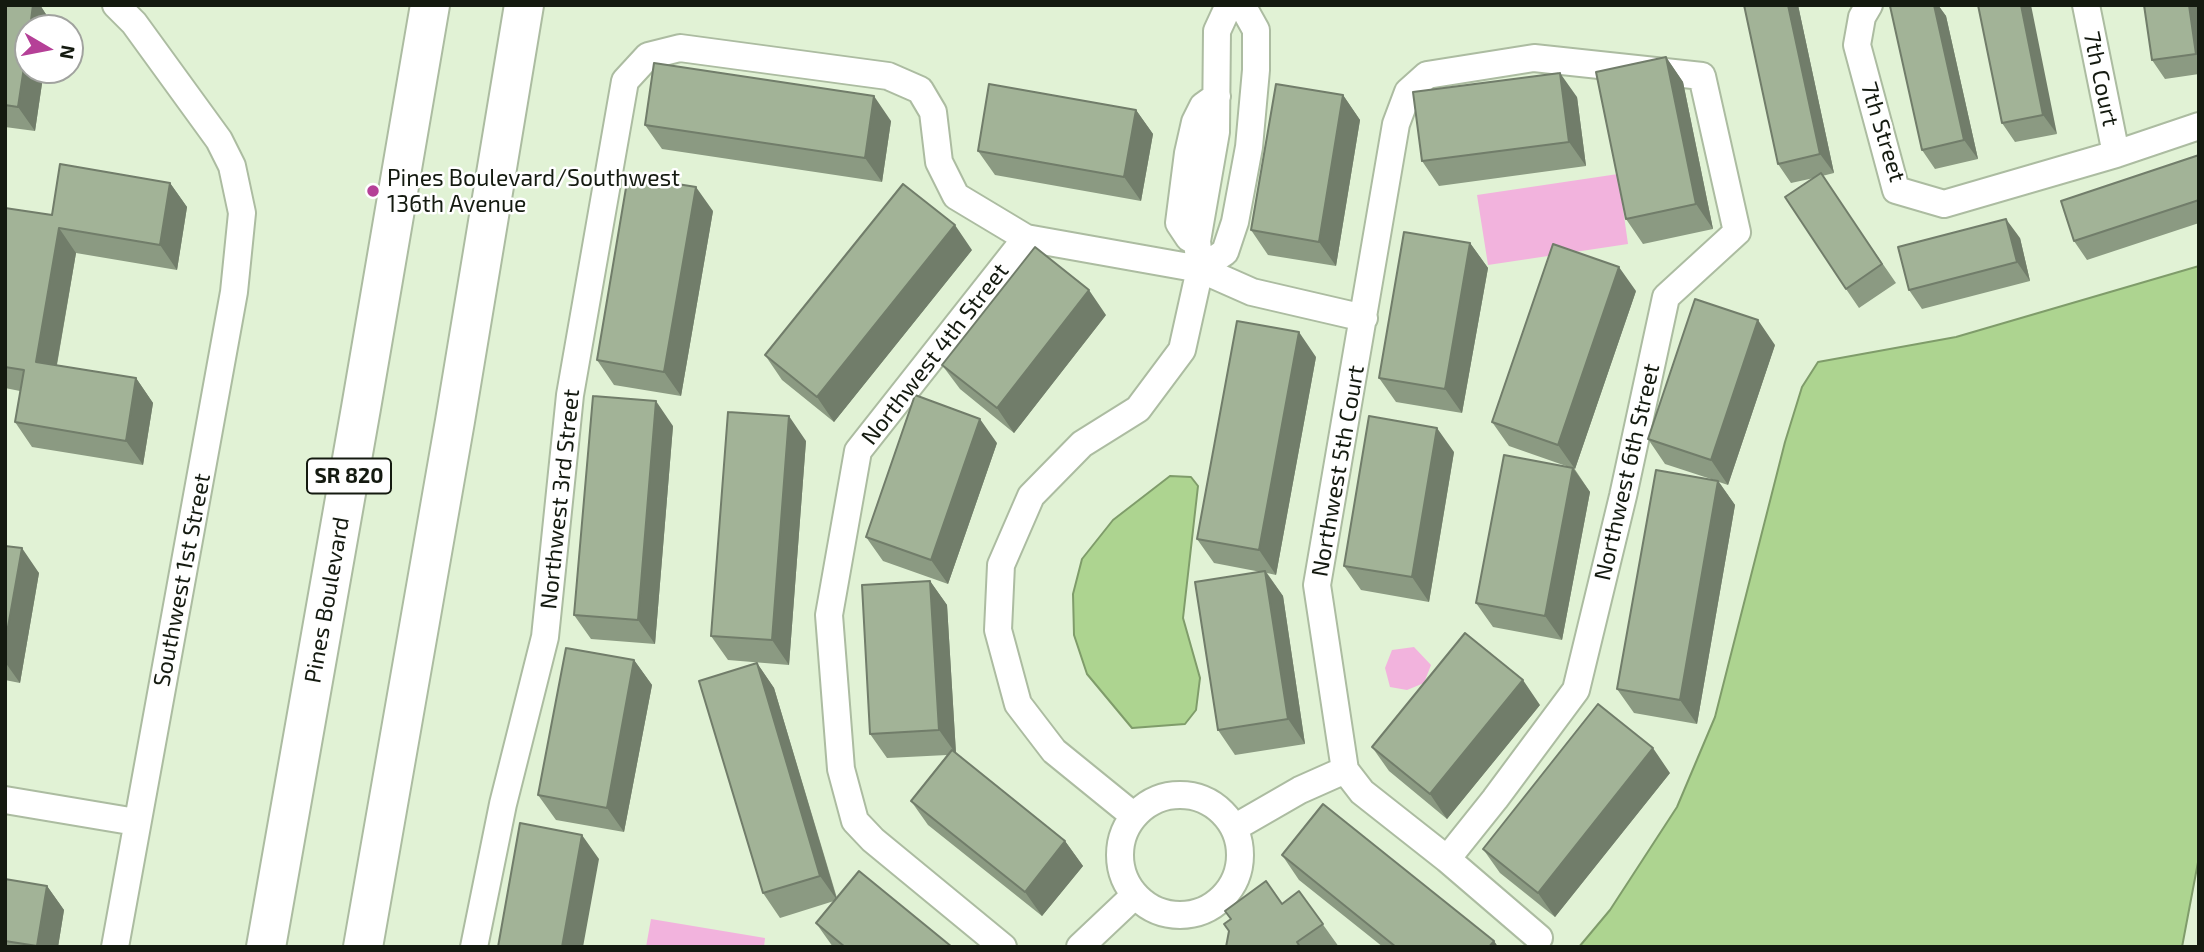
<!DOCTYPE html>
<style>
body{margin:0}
#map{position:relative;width:2204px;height:952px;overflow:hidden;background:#e1f2d5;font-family:"Exo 2",sans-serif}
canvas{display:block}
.frame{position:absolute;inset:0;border:7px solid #141a10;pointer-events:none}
.north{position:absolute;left:14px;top:14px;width:70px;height:70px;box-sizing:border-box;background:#fff;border:2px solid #a1a39f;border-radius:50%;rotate:100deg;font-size:19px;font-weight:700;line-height:28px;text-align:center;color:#141a10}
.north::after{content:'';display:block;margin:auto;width:24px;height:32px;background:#b54097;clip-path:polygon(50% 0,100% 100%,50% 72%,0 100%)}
</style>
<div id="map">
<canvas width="2204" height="952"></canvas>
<div class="frame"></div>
<div class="north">N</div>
</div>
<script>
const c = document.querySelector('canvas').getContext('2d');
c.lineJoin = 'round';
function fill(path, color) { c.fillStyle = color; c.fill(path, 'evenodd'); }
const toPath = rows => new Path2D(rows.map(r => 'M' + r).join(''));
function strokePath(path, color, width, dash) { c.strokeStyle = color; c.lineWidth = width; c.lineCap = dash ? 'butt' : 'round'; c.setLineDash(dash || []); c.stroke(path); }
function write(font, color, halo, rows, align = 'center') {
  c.font = font + ' "Exo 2",sans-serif'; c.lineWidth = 5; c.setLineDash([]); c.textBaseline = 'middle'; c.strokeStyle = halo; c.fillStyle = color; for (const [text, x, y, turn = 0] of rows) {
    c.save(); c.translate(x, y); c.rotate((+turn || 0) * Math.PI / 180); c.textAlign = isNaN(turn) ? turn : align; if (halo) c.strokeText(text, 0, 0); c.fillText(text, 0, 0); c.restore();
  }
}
fill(toPath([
 [1618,174,1628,244,1488,265,1477,195],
 [1414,647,1431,665,1424,683,1407,690,1390,687,1385,668,1392,650],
 [651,919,765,938,764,947,646,947]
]), '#f2b3dd');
const water = toPath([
 [2199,266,2199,857,2182,947,1579,947,1610,910,1677,807,1715,717,1785,442,1802,387,1818,362,1956,337,2199,266],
 [1170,476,1191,477,1198,486,1183,618,1200,678,1196,710,1185,724,1132,728,1087,674,1074,635,1073,594,1082,559,1113,520,1170,476]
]);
fill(water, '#add490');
strokePath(water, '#7f9c6a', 2);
const street = toPath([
 [1869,5,1862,17,1857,45,1896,190,1944,204,2116,154,2199,126],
 [2086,5,2116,154],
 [1197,241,1189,238,1179,223,1188,153,1195,122,1203,106,1217,96],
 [1200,269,1225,252,1235,222,1249,147,1256,70,1256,30,1242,5],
 [1345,770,1362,792,1447,859,1539,938],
 '1120 855a60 60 0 1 1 120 0a60 60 0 1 1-120 0Z',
 [5,800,136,822],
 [1134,816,1054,751,1018,704,998,630,1001,565,1031,496,1082,444,1138,409,1182,350,1200,269,1197,241,1216,132,1217,31,1229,5],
 [1234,828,1300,790,1345,770,1317,585,1396,124,1408,92,1427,75,1534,58,1702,76,1737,232,1666,297,1623,496,1576,690,1495,799,1447,859],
 [115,947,234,292,242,213,232,166,219,140,134,23,116,5],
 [474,947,503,804,545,637,570,395,625,81,648,56,680,48,888,76,920,90,933,112,939,162,956,196,1026,238,1200,269,1252,292,1364,318],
 [1003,947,873,840,855,821,841,769,829,615,858,451,1026,238],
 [1080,947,1135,895]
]);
const highway = toPath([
 [266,947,361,408,430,5],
 [363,947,455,421,524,5]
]);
strokePath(street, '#acbca1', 30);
strokePath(highway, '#acbca1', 42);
strokePath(street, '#fff', 26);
strokePath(highway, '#fff', 38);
fill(toPath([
 [5,5,40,5,51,22,28,70,44,70,35,131,5,127],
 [1744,5,1798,5,1834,173,1822,176,1896,283,1859,308,1846,289,1814,178,1791,183,1778,164],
 [1894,5,1938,5,1946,16,1978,159,1935,169,1922,150],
 [1978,5,2057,134,2015,142,2002,123],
 [2199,5,2199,74,2165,79,2152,60],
 [1666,57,1683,82,1713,229,1643,244,1626,219],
 [1343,95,1360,120,1336,266,1268,255,1251,230],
 [1577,97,1586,166,1439,186,1422,161],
 [1136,110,1153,134,1141,201,995,175,978,151],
 [891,121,882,182,662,149,645,125],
 [2199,155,2199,223,2087,260,2074,241],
 [170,183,187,207,177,270,76,253,57,365,136,378,153,403,143,465,32,447,15,422,20,391,5,388,5,208,52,215],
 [713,211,681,396,614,385,597,360],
 [2020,238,2030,281,1922,309,1909,290],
 [1470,243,1488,268,1462,413,1396,402,1379,378],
 [972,250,834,422,782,380,765,355],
 [1636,291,1575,469,1574,468,1590,492,1562,640,1493,627,1476,603,1569,467,1509,446,1492,422],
 [1106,315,1014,433,960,389,942,365],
 [1775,345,1728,485,1719,482,1735,505,1697,724,1634,713,1617,689,1714,480,1665,464,1648,439],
 [1316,357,1276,575,1267,573,1283,596,1305,744,1235,755,1218,730,1261,572,1214,563,1197,539],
 [673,426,655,644,591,639,574,615],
 [806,441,789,665,728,660,711,636],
 [997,443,948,584,883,561,866,537],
 [1454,452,1429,602,1361,590,1344,566],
 [5,546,39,573,20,683,5,680],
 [930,581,947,605,956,753,1065,841,1083,866,1042,916,928,825,911,801,947,755,887,758,870,734],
 [634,660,652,685,624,832,556,820,538,795],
 [757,663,774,688,837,898,952,947,833,947,816,923,834,901,780,918,763,893],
 [1540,705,1447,819,1389,771,1372,747],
 [1670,773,1555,917,1500,873,1483,849],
 [1282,855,1494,941,1498,947,1383,947,1299,880],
 [5,879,47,886,64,910,58,947,5,947],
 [1299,891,1339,947,1226,947,1282,904]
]), '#8b9a82');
fill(toPath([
 [33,5,40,5,51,22,51,28,30,28],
 [1788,5,1798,5,1834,173,1820,154],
 [1934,5,1938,5,1946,16,1978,159,1964,140],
 [2021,5,2031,5,2057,134,2043,115],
 [2189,5,2199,5,2199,57,2196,54],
 [28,41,28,70,44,70,35,131,18,107],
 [1666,57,1683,82,1713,229,1696,204],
 [1560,73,1577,97,1586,166,1569,142],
 [1343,95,1360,120,1336,266,1319,242],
 [874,96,891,121,882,182,865,158],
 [1136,110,1153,134,1141,201,1124,177],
 [170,183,187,207,177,270,160,245],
 [696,187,713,211,681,396,664,372],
 [2006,219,2020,238,2030,281,2017,262],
 [955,225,972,250,834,422,817,397],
 [59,228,76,253,53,386,36,362],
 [1470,243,1488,268,1462,413,1445,389],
 [1619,267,1636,291,1575,469,1558,445],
 [1089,290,1106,315,1014,433,997,408],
 [1758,320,1775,345,1728,485,1711,460],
 [1299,332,1316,357,1276,575,1259,550],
 [136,378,153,403,143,465,126,441],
 [656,401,673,426,655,644,638,620],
 [789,416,806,441,789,665,772,640],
 [980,419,997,443,948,584,931,560],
 [1437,428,1454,452,1429,602,1412,577],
 [1573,468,1590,492,1562,640,1545,616],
 [1718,481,1735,505,1697,724,1680,700],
 [22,548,39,573,20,683,5,662,5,644],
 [1265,571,1283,596,1305,744,1288,719],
 [930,581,947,605,956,754,939,730],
 [634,660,652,685,624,832,607,808],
 [757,663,774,688,837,900,820,876],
 [1523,680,1540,705,1447,819,1430,794],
 [1653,748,1670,773,1555,917,1538,893],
 [582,835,599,859,583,947,562,947],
 [1065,841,1083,866,1042,916,1025,892],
 [47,886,64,910,58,947,37,946],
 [1494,941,1498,947,1489,947]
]), '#717d6a');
const building = toPath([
 [5,5,33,5,30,28,28,28,28,41,18,107,5,105,5,5],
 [1744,5,1788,5,1820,154,1778,164,1744,5],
 [1894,5,1934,5,1964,140,1922,150,1890,6,1894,5],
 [1978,5,2021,5,2043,115,2002,123,1978,5],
 [2144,5,2189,5,2196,54,2152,60,2144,5],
 [1666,57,1696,204,1626,219,1596,72,1666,57],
 [654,63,874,96,865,158,645,125,654,63],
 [1560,73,1569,142,1422,161,1413,92,1560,73],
 [989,84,1136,110,1124,177,978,151,989,84],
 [1276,84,1343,95,1319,242,1251,230,1276,84],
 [2199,155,2199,200,2074,241,2061,201,2199,155],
 [60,164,170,183,160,245,59,228,36,362,136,378,126,441,15,422,24,370,5,367,5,208,52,215,60,164],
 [1821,173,1882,264,1846,289,1785,197,1821,173],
 [628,176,696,187,664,372,597,360,628,176],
 [903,184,955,225,817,397,765,355,903,184],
 [2006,219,2017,262,1909,290,1898,247,2006,219],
 [1404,232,1470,243,1445,389,1379,378,1404,232],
 [1553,244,1619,267,1558,445,1492,422,1553,244],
 [1035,247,1089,290,997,408,942,365,1035,247],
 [1695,299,1758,320,1711,460,1648,439,1695,299],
 [1237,321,1299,332,1259,550,1197,539,1237,321],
 [915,395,980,419,931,560,866,537,915,395],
 [593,396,656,401,638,620,574,615,593,396],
 [728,412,789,416,772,640,711,636,728,412],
 [1369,416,1437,428,1412,577,1344,566,1369,416],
 [1504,455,1573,468,1545,616,1476,603,1504,455],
 [1656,470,1718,481,1680,700,1617,689,1656,470],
 [5,546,22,548,5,644,5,546],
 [1265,571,1288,719,1218,730,1195,582,1265,571],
 [930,581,939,730,870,734,862,585,930,581],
 [1465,633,1523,680,1430,794,1372,747,1465,633],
 [566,648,634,660,607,808,538,795,566,648],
 [757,663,820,876,763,893,699,681,757,663],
 [1598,704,1653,748,1538,893,1483,849,1598,704],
 [952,750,1065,841,1025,892,911,801,952,750],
 [1323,804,1494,941,1489,947,1396,947,1282,855,1323,804],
 [520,823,582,835,562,947,498,947,520,823],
 [859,871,952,947,845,947,816,923,859,871],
 [5,879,47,886,37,946,5,941,5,879],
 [1266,881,1282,904,1299,891,1323,924,1297,942,1300,947,1226,947,1229,931,1224,924,1231,919,1225,911,1266,881]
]);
fill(building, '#a2b397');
strokePath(building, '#717d6a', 2);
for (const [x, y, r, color] of [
 [373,191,7,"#b54097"]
]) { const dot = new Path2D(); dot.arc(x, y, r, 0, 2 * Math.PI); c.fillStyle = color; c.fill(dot); strokePath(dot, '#fff', 2.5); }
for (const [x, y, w] of [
 [349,476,84]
]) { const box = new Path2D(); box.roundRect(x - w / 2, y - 17.5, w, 35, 5); c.fillStyle = '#fff'; c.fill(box); strokePath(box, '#141a10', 2); }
write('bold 21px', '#141a10', null, [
 ["SR 820",349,476]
]);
write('23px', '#141a10', '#fff', [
 ["7th Court",2101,79,78],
 ["7th Street",1883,132,73],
 ["Northwest 4th Street",935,354,-52],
 ["Northwest 5th Court",1338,471,-80],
 ["Northwest 6th Street",1627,472,-77],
 ["Northwest 3rd Street",560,499,-84],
 ["Southwest 1st Street",182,580,-79],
 ["Pines Boulevard",327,600,-80]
]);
write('23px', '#141a10', '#fff', [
 ["Pines Boulevard/Southwest",387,178],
 ["136th Avenue",387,204]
], 'left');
</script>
